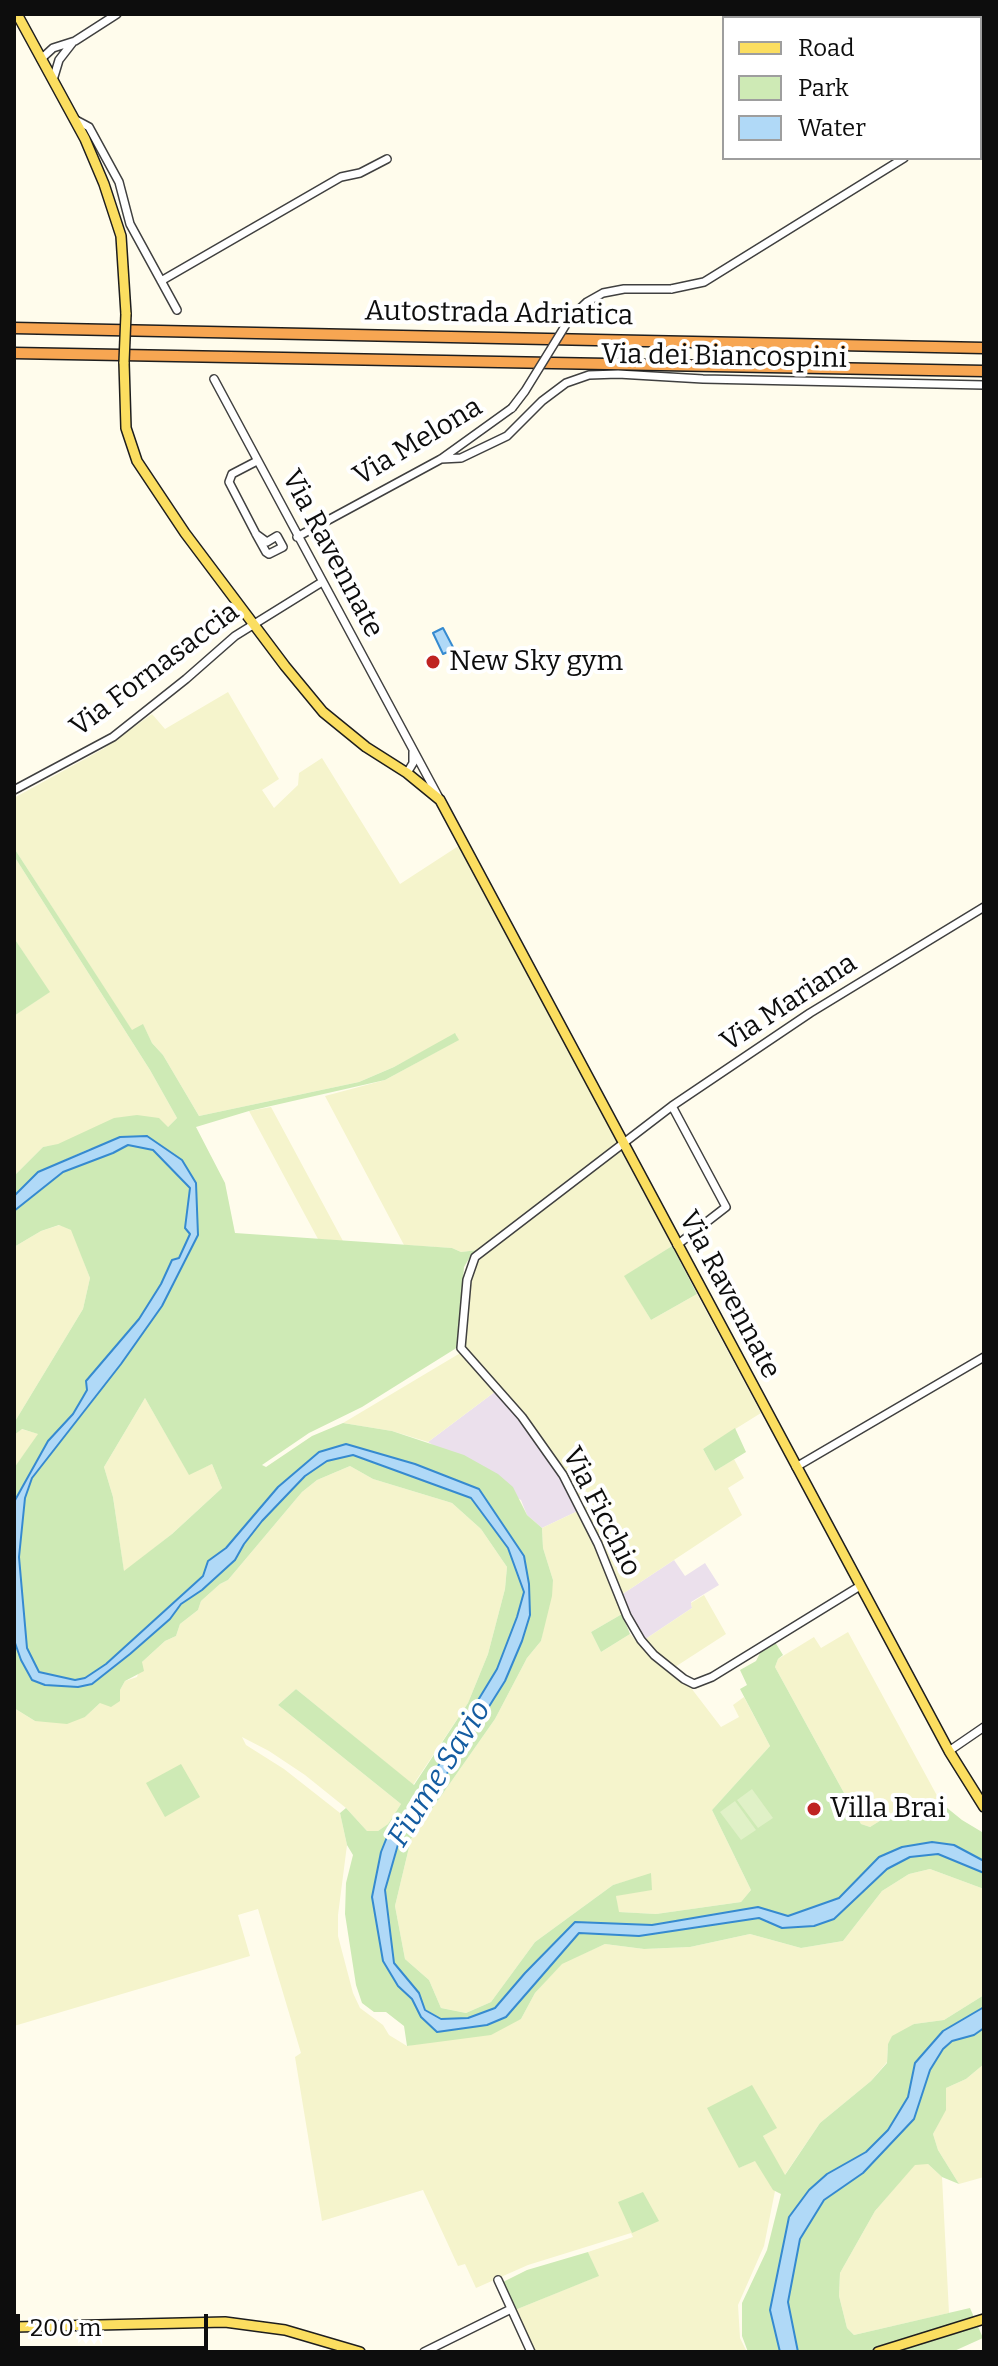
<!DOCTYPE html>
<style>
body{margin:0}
#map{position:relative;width:998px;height:2366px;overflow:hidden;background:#fffcec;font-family:Bitter,serif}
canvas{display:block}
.frame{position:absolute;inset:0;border:16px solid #0d0d0d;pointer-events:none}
.legend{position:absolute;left:722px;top:16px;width:260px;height:144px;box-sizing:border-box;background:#fff;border:2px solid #9e9e9e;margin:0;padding:10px 14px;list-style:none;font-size:24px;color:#0d0d0d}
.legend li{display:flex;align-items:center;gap:16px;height:40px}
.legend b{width:40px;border:2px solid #9e9e9e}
.scale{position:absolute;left:16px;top:2314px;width:192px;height:36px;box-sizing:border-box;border:4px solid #0d0d0d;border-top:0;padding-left:10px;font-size:24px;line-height:28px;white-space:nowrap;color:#0d0d0d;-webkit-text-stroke:6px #fff;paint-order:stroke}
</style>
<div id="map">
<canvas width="998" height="2366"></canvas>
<div class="frame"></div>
<ul class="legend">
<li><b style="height:10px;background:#fbde60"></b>Road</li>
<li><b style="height:22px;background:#ceeab5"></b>Park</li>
<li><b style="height:22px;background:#b0d9f7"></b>Water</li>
</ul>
<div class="scale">200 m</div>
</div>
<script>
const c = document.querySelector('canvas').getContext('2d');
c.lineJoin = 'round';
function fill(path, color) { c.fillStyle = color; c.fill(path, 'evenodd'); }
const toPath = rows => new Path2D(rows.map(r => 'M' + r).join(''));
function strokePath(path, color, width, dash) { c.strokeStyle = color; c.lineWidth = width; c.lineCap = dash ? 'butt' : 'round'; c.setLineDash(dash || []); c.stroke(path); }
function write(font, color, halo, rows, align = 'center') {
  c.font = font + ' Bitter,serif'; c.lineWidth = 8; c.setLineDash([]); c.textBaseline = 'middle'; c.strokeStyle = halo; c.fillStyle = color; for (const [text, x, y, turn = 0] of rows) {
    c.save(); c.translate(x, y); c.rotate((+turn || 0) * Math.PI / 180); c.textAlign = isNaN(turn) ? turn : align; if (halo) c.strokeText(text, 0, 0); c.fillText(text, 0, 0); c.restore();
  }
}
fill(toPath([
 [496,1391,540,1443,580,1510,542,1528,527,1515,521,1500,428,1442],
 [674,1560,685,1576,705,1563,719,1585,691,1602,692,1608,644,1640,621,1595]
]), '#ebe0ec');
fill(toPath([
 [228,692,279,779,262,790,274,808,298,785,299,773,322,758,400,884,460,845,619,1143,478,1250,461,1252,452,1248,404,1245,325,1096,385,1080,458,1040,456,1034,394,1067,359,1082,199,1116,163,1055,152,1043,143,1025,132,1031,14,848,14,798,103,749,152,714,165,729],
 [14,856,150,1070,177,1118,168,1127,43,1147,14,1176,14,1016,49,992,14,938],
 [271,1107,343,1241,318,1239,249,1111],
 [620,1149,672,1246,625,1276,651,1320,697,1294,761,1413,703,1449,715,1471,734,1459,744,1478,728,1488,742,1515,621,1595,591,1519,569,1478,527,1420,463,1348,474,1262],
 [60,1225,72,1230,90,1278,83,1309,14,1423,14,1247,41,1231],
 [462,1352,496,1391,428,1442,392,1431,343,1423],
 [145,1398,189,1474,212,1464,222,1488,172,1534,124,1572,113,1497,104,1467],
 [21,1429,39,1434,14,1468,14,1435],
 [350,1466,373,1479,452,1503,481,1529,507,1567,505,1589,488,1654,468,1703,413,1785,296,1689,278,1705,401,1804,388,1824,378,1831,367,1831,346,1808,305,1775,269,1751,242,1737,246,1745,284,1769,340,1813,347,1845,338,1915,338,1936,353,1993,360,2008,383,2025,389,2035,407,2046,521,2019,535,1993,562,1963,605,1944,644,1949,690,1947,750,1934,801,1948,843,1941,882,1891,909,1874,930,1869,984,1889,984,1995,944,2020,914,2024,888,2044,887,2062,871,2081,820,2123,784,2176,763,2136,776,2128,752,2086,739,2168,755,2160,775,2191,764,2246,738,2305,740,2338,747,2352,535,2352,515,2310,598,2276,588,2252,633,2237,631,2233,528,2265,476,2288,465,2264,458,2266,423,2190,322,2221,295,2057,301,2053,258,1909,238,1915,250,1956,14,2026,14,1708,35,1721,85,1717,100,1703,120,1690,125,1681,137,1677,142,1662,165,1641,176,1636,180,1624,198,1610,201,1601,220,1584,228,1580,302,1492,317,1480],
 [580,1510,595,1541,622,1614,591,1632,601,1652,630,1634,658,1663,667,1665,644,1640,692,1608,691,1603,704,1595,726,1634,675,1667,721,1727,739,1717,733,1705,744,1697,770,1746,712,1810,751,1890,741,1902,656,1914,618,1912,616,1896,651,1874,613,1885,535,1942,491,2002,466,2013,441,2008,429,1980,405,1959,395,1906,411,1839,495,1719,527,1658,541,1641,553,1580,543,1548,542,1528],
 [848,1632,941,1803,923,1803,899,1809,870,1827,861,1824,775,1667,778,1659,814,1637,821,1648],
 [984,2064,984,2177,959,2184,938,2150,933,2134,945,2110,946,2088,966,2079],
 [915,2164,928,2164,942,2177,949,2313,854,2335,847,2328,839,2296,840,2273,875,2211]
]), '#f5f4cc');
fill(toPath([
 [14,848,132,1030,143,1024,152,1043,163,1055,199,1116,359,1082,394,1067,455,1033,459,1040,385,1080,249,1111,196,1127,225,1183,235,1233,452,1248,461,1252,478,1250,470,1257,464,1267,458,1347,362,1407,309,1433,262,1465,266,1467,312,1436,343,1423,392,1431,464,1455,498,1474,513,1487,527,1515,542,1528,543,1548,553,1580,552,1596,541,1641,527,1658,495,1719,411,1839,395,1906,405,1959,429,1980,441,2008,466,2013,491,2002,535,1942,613,1885,651,1873,652,1890,616,1896,619,1912,656,1914,741,1902,751,1890,712,1810,770,1746,740,1689,747,1685,740,1670,756,1661,761,1651,775,1642,783,1655,778,1659,775,1667,861,1824,870,1827,899,1809,923,1803,941,1803,962,1820,982,1832,984,1829,984,1861,954,1845,879,1857,839,1898,788,1916,757,1907,652,1925,575,1922,525,1973,495,2008,468,2018,441,2019,425,2009,419,1993,394,1963,385,1890,399,1841,412,1819,436,1791,505,1681,529,1584,506,1532,479,1489,415,1464,346,1444,319,1452,278,1487,226,1548,208,1561,203,1576,106,1664,85,1678,75,1680,39,1672,27,1648,19,1557,25,1498,32,1478,93,1401,162,1306,198,1236,198,1221,195,1202,196,1183,190,1174,147,1136,89,1149,38,1172,14,1196,14,1176,43,1147,58,1144,114,1118,137,1115,159,1118,168,1127,177,1118,150,1070,14,856],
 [145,1398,189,1475,212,1464,222,1488,172,1534,124,1571,113,1497,104,1467],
 [14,938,50,992,14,1016],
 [128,1145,153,1150,190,1187,190,1234,179,1258,172,1260,161,1284,139,1319,86,1381,87,1390,83,1397,73,1414,48,1441,14,1502,14,1468,38,1434,22,1429,14,1435,14,1423,83,1309,90,1278,71,1230,59,1225,41,1231,14,1247,14,1211,63,1172,113,1153],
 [672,1246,697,1294,651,1320,624,1276],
 [735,1428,746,1452,715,1471,703,1449],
 [353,1455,471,1498,508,1548,524,1592,517,1617,497,1669,421,1794,387,1837,381,1852,372,1897,383,1961,398,1986,412,1999,421,2017,437,2032,506,2017,579,1933,639,1936,759,1917,782,1928,834,1919,887,1869,910,1857,938,1854,984,1873,984,1889,930,1869,909,1874,882,1891,843,1941,801,1948,750,1934,690,1947,644,1949,605,1944,562,1964,535,1993,521,2019,491,2035,407,2046,404,2026,386,2012,374,2012,362,2003,356,1985,345,1914,346,1883,353,1855,347,1845,340,1813,346,1808,367,1831,378,1831,388,1824,401,1804,278,1705,296,1689,414,1785,468,1703,488,1654,505,1589,507,1567,481,1529,452,1503,373,1479,350,1466,317,1480,302,1492,228,1580,220,1584,201,1601,198,1610,180,1624,176,1636,165,1641,142,1662,144,1671,125,1681,120,1690,120,1701,111,1707,100,1703,85,1717,67,1724,35,1721,14,1708,14,1640,21,1660,32,1680,92,1684,130,1654,170,1619,181,1604,202,1590,235,1560,244,1544,262,1521,305,1476,327,1461],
 [622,1614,630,1634,601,1652,591,1632],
 [181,1764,200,1797,165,1817,146,1783],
 [984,1995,984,2007,944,2031,915,2063,908,2097,888,2130,866,2152,827,2174,809,2190,770,2310,780,2352,748,2352,742,2336,742,2303,767,2250,781,2194,773,2190,755,2161,739,2168,707,2108,752,2085,777,2128,763,2136,785,2175,820,2123,871,2081,887,2063,888,2044,892,2036,914,2024,944,2020],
 [984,2028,984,2064,966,2079,946,2088,946,2110,933,2134,938,2150,959,2184,942,2177,928,2164,915,2165,875,2211,840,2273,839,2296,847,2328,854,2335,970,2308,983,2338,952,2352,798,2352,788,2302,800,2239,824,2200,863,2173,914,2119,930,2070,943,2049,952,2041,974,2035],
 [643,2192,659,2221,632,2233,618,2202],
 [588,2252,599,2276,515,2310,501,2283,527,2270]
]), '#ceeab5');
fill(toPath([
 [752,1789,773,1818,758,1828,737,1800],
 [735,1801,756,1830,741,1840,720,1812]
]), '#e0f1c7');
const water = toPath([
 [443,628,454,649,443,654,433,633,443,628],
 [147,1136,182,1160,196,1183,198,1235,162,1306,121,1364,32,1478,25,1498,19,1557,27,1648,39,1672,75,1680,85,1678,106,1664,203,1576,208,1561,226,1548,278,1487,319,1452,346,1444,415,1464,479,1489,524,1556,529,1584,530,1615,522,1641,505,1681,436,1791,412,1819,399,1841,385,1890,394,1963,419,1993,425,2010,441,2019,468,2018,495,2008,525,1973,575,1922,652,1925,758,1907,788,1916,839,1898,879,1857,902,1847,932,1842,954,1845,984,1861,984,1873,938,1854,910,1857,887,1869,834,1919,814,1926,782,1928,759,1918,639,1936,579,1933,506,2017,487,2025,437,2032,421,2017,412,1999,398,1986,383,1961,372,1897,381,1852,387,1837,421,1794,497,1669,517,1617,524,1592,508,1548,471,1498,353,1455,327,1461,305,1476,262,1521,244,1544,235,1560,202,1590,181,1604,170,1619,130,1654,92,1684,78,1687,45,1685,32,1680,21,1660,14,1640,14,1502,48,1441,73,1414,83,1397,87,1390,86,1381,139,1319,161,1284,172,1260,179,1258,190,1234,185,1228,190,1188,153,1150,128,1145,113,1153,63,1172,14,1211,14,1196,38,1172,120,1137,147,1136],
 [984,2007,984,2028,974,2035,952,2041,943,2049,930,2070,914,2119,863,2173,824,2200,800,2239,788,2302,798,2352,780,2352,770,2310,789,2217,809,2190,827,2174,866,2152,888,2130,908,2097,915,2063,943,2031,984,2007]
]);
fill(water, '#b0d9f7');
strokePath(water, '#358ad0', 2);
const minor = toPath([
 [833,14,836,18],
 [41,59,53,48,75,41,117,14],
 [53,80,59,60,73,42],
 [980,111,984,109],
 [74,119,89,127,119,182,130,224,177,310],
 [161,281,341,177,360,173,387,159],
 [671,289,704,282,904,158],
 [214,379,438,796],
 [441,459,461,458,507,436,542,401,566,383,589,375,618,374,703,379,984,385],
 [256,534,267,542,277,536,283,547,269,554,266,552,256,534,229,482,232,474,257,461],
 [297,537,441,459,512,408],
 [407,773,413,763,413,752],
 [14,790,113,737,186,679,235,636,322,582],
 [672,1106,726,1207,677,1245],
 [796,1467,984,1357],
 [860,1586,712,1677,694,1684,684,1679,654,1655,641,1640,627,1616,598,1544,563,1475,522,1417,461,1348,467,1280,475,1257,672,1106,810,1013,984,907],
 [949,1751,984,1727],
 [498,2280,531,2352],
 [424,2352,511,2309]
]);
const major = toPath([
 [17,14,85,139,104,184,121,236,126,314],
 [124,362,126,428,137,461,185,533,285,666,323,712,366,747,407,773,440,800,949,1751,984,1807],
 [14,2327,225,2322,285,2330,360,2352],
 [878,2352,984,2319]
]);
const highway = toPath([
 [14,328,984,348],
 [14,353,984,371]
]);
strokePath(minor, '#404040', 10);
strokePath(major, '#1e1e1e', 12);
strokePath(highway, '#1e1e1e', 13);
strokePath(minor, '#fff', 7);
strokePath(major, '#fbde60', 9);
strokePath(highway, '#f7a652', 10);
const minorBridge = toPath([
 [512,408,525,391,570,318,587,302,603,293,624,289,671,289]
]);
const majorBridge = toPath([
 [124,362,126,314]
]);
strokePath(minorBridge, '#404040', 10, []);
strokePath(majorBridge, '#1e1e1e', 12, []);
strokePath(minorBridge, '#fff', 7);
strokePath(majorBridge, '#fbde60', 9);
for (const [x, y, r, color] of [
 [433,662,8,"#bf2322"],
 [814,1809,8,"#bf2322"]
]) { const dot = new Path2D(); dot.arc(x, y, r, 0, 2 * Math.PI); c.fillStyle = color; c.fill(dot); strokePath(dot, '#fff', 3); }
write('28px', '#0d0d0d', '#fff', [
 ["Autostrada Adriatica",499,314,1],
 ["Via dei Biancospini",724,357,1],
 ["Via Melona",418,442,-31],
 ["Via Ravennate",332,554,62],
 ["Via Fornasaccia",155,670,-37],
 ["Via Mariana",789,1003,-33],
 ["Via Ravennate",729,1295,62],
 ["Via Ficchio",601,1512,63]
]);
write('28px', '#0d0d0d', '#fff', [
 ["New Sky gym",449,662],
 ["Villa Brai",830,1809]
], 'left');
write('italic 30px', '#145ca1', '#fff', [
 ["Fiume Savio",440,1774,-58]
]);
</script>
